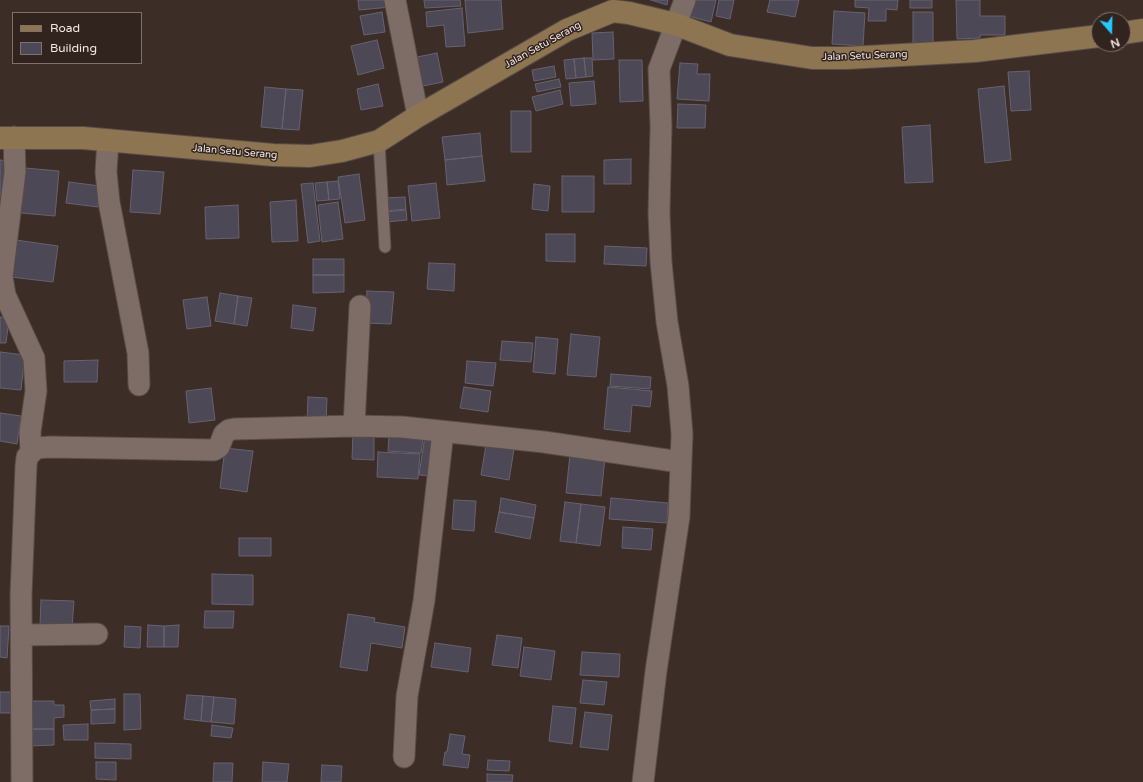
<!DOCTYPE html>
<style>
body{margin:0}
#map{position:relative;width:1143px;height:782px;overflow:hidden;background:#3c2d27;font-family:"Varela Round",sans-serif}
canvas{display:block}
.legend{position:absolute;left:12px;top:12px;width:130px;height:52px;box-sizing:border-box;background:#31231d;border:1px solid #7e716c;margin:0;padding:5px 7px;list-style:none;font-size:12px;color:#f1e7e3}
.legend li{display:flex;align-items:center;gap:8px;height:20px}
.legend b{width:20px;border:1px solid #7e716c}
.north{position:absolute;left:1091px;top:12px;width:40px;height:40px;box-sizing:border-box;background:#31231d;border:1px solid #7e716c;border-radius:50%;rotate:160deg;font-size:11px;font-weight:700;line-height:16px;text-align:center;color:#f1e7e3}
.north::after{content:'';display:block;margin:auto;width:14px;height:18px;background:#24c9fe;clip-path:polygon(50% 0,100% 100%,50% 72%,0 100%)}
</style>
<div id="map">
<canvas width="1143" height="782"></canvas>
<ul class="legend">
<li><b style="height:5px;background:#8e7551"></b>Road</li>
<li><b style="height:11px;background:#4c4856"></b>Building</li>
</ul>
<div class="north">N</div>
</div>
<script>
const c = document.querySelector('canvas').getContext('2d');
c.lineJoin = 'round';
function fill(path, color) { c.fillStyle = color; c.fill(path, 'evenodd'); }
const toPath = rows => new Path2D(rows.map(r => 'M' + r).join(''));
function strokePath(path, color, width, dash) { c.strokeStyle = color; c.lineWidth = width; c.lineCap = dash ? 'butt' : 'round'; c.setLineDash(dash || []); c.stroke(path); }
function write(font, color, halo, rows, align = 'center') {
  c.font = font + ' "Varela Round",sans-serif'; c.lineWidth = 3; c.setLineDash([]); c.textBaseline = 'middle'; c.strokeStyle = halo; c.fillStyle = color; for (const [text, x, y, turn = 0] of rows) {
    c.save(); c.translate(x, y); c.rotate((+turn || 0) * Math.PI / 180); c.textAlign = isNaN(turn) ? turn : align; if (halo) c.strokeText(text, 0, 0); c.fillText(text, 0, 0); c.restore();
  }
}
const building = toPath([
 [358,0,390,0,391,7,359,10,358,0],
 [424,0,460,0,461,6,425,8,424,0],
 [465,0,501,0,503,29,468,33,465,0],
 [651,0,668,0,667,5,651,0],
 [692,0,716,0,711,22,688,16,692,0],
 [719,0,734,0,730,19,716,16,719,0],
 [770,0,799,0,795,17,767,12,770,0],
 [855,0,898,0,897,10,886,9,886,21,868,21,869,8,855,7,855,0],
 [910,0,932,0,932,8,910,8,910,0],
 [956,0,980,0,980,16,1005,16,1005,35,980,35,980,38,957,39,956,0],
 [462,8,465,46,446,47,444,25,427,27,426,12,462,8],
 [834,11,865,13,863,46,832,44,834,11],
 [382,12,385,32,364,35,360,16,382,12],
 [913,12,933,12,933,43,913,43,913,12],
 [613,32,614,59,593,60,592,33,613,32],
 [377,40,384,68,358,75,351,46,377,40],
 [437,53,443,82,418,87,412,58,437,53],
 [584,58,586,77,576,78,574,59,584,58],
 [584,58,592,58,593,76,586,77,584,58],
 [574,59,576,78,566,79,564,60,574,59],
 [619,60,642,60,643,101,620,102,619,60],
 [680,63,698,64,697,74,710,74,709,101,677,99,680,63],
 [554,66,556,77,534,81,532,70,554,66],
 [1029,71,1031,110,1011,111,1008,72,1029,71],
 [559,79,561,87,537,92,535,84,559,79],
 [594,81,596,104,571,106,569,83,594,81],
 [378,84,383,106,361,110,357,89,378,84],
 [1004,86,1011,160,985,163,978,89,1004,86],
 [265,87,286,89,282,129,261,127,265,87],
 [286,89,303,90,299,130,282,129,286,89],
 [560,90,563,104,536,111,532,97,560,90],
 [678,104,706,105,705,128,677,128,678,104],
 [511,111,531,111,531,152,511,152,511,111],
 [930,125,933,182,905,183,902,127,930,125],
 [480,133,482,156,445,160,442,137,480,133],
 [482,156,485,181,447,185,445,160,482,156],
 [631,159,631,184,604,184,604,160,631,159],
 [0,160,9,161,6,198,0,197,0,160],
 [25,168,59,171,55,216,21,213,25,168],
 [133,170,164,172,160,214,130,212,133,170],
 [359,174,365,220,345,223,338,177,359,174],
 [562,176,594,176,594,212,562,212,562,176],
 [338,181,340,199,329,200,327,182,338,181],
 [69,182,100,186,98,207,66,203,69,182],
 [327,182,329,200,317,201,315,183,327,182],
 [313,183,320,241,308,243,301,184,313,183],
 [436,183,440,218,412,221,408,186,436,183],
 [534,184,550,186,548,211,532,209,534,184],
 [405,197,406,209,385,211,384,198,405,197],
 [296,200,298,241,272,242,270,202,296,200],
 [338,202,343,239,322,242,318,205,338,202],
 [238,205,239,238,206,239,205,207,238,205],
 [406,210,407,220,386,222,385,212,406,210],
 [546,234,575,234,575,262,546,261,546,234],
 [16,240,58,246,53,282,11,277,16,240],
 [605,246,647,248,646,266,604,264,605,246],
 [313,259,344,259,344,275,313,275,313,259],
 [429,263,455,264,454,291,427,289,429,263],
 [313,275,344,275,344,292,313,293,313,275],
 [367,291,394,292,391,324,365,323,367,291],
 [220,293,238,296,234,324,215,321,220,293],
 [238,296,252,298,247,326,234,324,238,296],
 [207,297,211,326,187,329,183,300,207,297],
 [293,305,316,308,313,331,291,328,293,305],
 [0,317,9,318,6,343,0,343,0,317],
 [571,334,600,337,596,377,567,375,571,334],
 [536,337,558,339,555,374,533,372,536,337],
 [502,341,533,343,531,362,500,360,502,341],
 [0,352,25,355,21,390,0,388,0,352],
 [98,360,97,382,64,382,64,361,98,360],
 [467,361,496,363,493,386,465,383,467,361],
 [611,374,651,377,650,389,610,386,611,374],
 [464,387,491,391,488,412,460,408,464,387],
 [608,387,652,391,650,407,632,405,630,432,604,429,608,387],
 [211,388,215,420,189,423,186,391,211,388],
 [308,397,327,398,326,424,307,423,308,397],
 [0,413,21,416,17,444,0,441,0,413],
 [353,433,374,434,374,460,352,459,353,433],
 [389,435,423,437,421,453,388,451,389,435],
 [425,436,438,438,433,476,419,475,425,436],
 [487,439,515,443,509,480,481,475,487,439],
 [225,448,253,451,247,492,220,488,225,448],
 [378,452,420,454,418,479,377,477,378,452],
 [570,454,605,458,601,496,566,493,570,454],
 [501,498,536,505,534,518,499,512,501,498],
 [611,498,668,503,667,523,609,519,611,498],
 [454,500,476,501,474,531,452,529,454,500],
 [565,502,581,504,576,543,560,541,565,502],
 [581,504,605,507,600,546,576,543,581,504],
 [499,512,534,518,530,539,495,532,499,512],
 [623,527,653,529,651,550,622,548,623,527],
 [239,538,271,538,271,556,239,556,239,538],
 [212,574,253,575,253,605,212,604,212,574],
 [41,600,74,601,72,627,40,626,41,600],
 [205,611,234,611,233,628,204,628,205,611],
 [348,614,375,618,374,622,405,627,402,648,371,643,367,671,340,667,348,614],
 [148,625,164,626,164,647,147,647,148,625],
 [179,625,178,647,164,647,164,626,179,625],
 [0,626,9,626,7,658,0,657,0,626],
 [125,626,141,627,140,648,124,647,125,626],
 [497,635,522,638,518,668,492,665,497,635],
 [435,643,471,648,468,672,431,667,435,643],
 [524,647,555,651,551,680,520,676,524,647],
 [582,652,620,654,619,677,580,675,582,652],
 [583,680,607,682,604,705,580,703,583,680],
 [0,692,16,692,16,713,0,713,0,692],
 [124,694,140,694,141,729,124,730,124,694],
 [187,695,203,696,201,721,184,719,187,695],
 [203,696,214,697,211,722,201,721,203,696],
 [214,697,236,699,234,724,211,722,214,697],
 [115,699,115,709,91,710,90,701,115,699],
 [29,701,54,701,54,705,64,705,64,717,54,718,54,729,29,729,29,701],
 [553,706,576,708,572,744,549,741,553,706],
 [115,709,115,723,91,724,91,710,115,709],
 [585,712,612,715,608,750,580,747,585,712],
 [88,724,88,740,64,740,63,725,88,724],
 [212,725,233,728,231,738,211,736,212,725],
 [29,729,54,729,54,745,29,746,29,729],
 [450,734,465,736,462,754,470,755,468,768,443,765,445,752,447,752,450,734],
 [95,743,131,744,131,759,95,758,95,743],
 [488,760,510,761,509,771,487,770,488,760],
 [96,762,116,762,116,780,96,779,96,762],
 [263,762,289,764,287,782,262,782,263,762],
 [214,763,233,763,232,782,213,782,214,763],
 [322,765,342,766,341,782,321,782,322,765],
 [487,774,513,775,512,782,487,782,487,774]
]);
fill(building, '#4c4856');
strokePath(building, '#666271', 1);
const lane = toPath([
 [379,141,385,247]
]);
const street = toPath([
 [395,0,418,116],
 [14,137,15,172,2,277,5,295,34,358,36,391,30,432,31,452],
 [108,140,106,172,109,202,138,353,139,385],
 [354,426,360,306],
 [22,635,97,634],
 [404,757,407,696,424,601,443,432],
 [22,782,21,595,26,466,27,457,36,448,50,447,214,450,219,447,224,434,229,430,234,429,354,426,402,427,544,442,680,462],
 [643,782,656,671,679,517,682,434,678,386,667,322,661,262,659,213,661,127,659,69,685,0]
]);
const secondary = toPath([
 [1123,33,1143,30],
 [0,138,83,138,273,155,310,156,342,151,379,141,418,116,567,30,613,11,629,13,675,24,730,45,812,58,847,58,975,51,1099,36]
]);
strokePath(lane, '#584c47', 13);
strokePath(street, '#584c47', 23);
strokePath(secondary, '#584c47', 24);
strokePath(lane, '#7e6d66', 11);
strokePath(street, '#7e6d66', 21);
strokePath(secondary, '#8e7551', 22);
write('10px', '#f1e7e3', '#31231d', [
 ["Jalan Setu Serang",543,45,-29],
 ["Jalan Setu Serang",865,56,-2],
 ["Jalan Setu Serang",235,152,5]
]);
</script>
